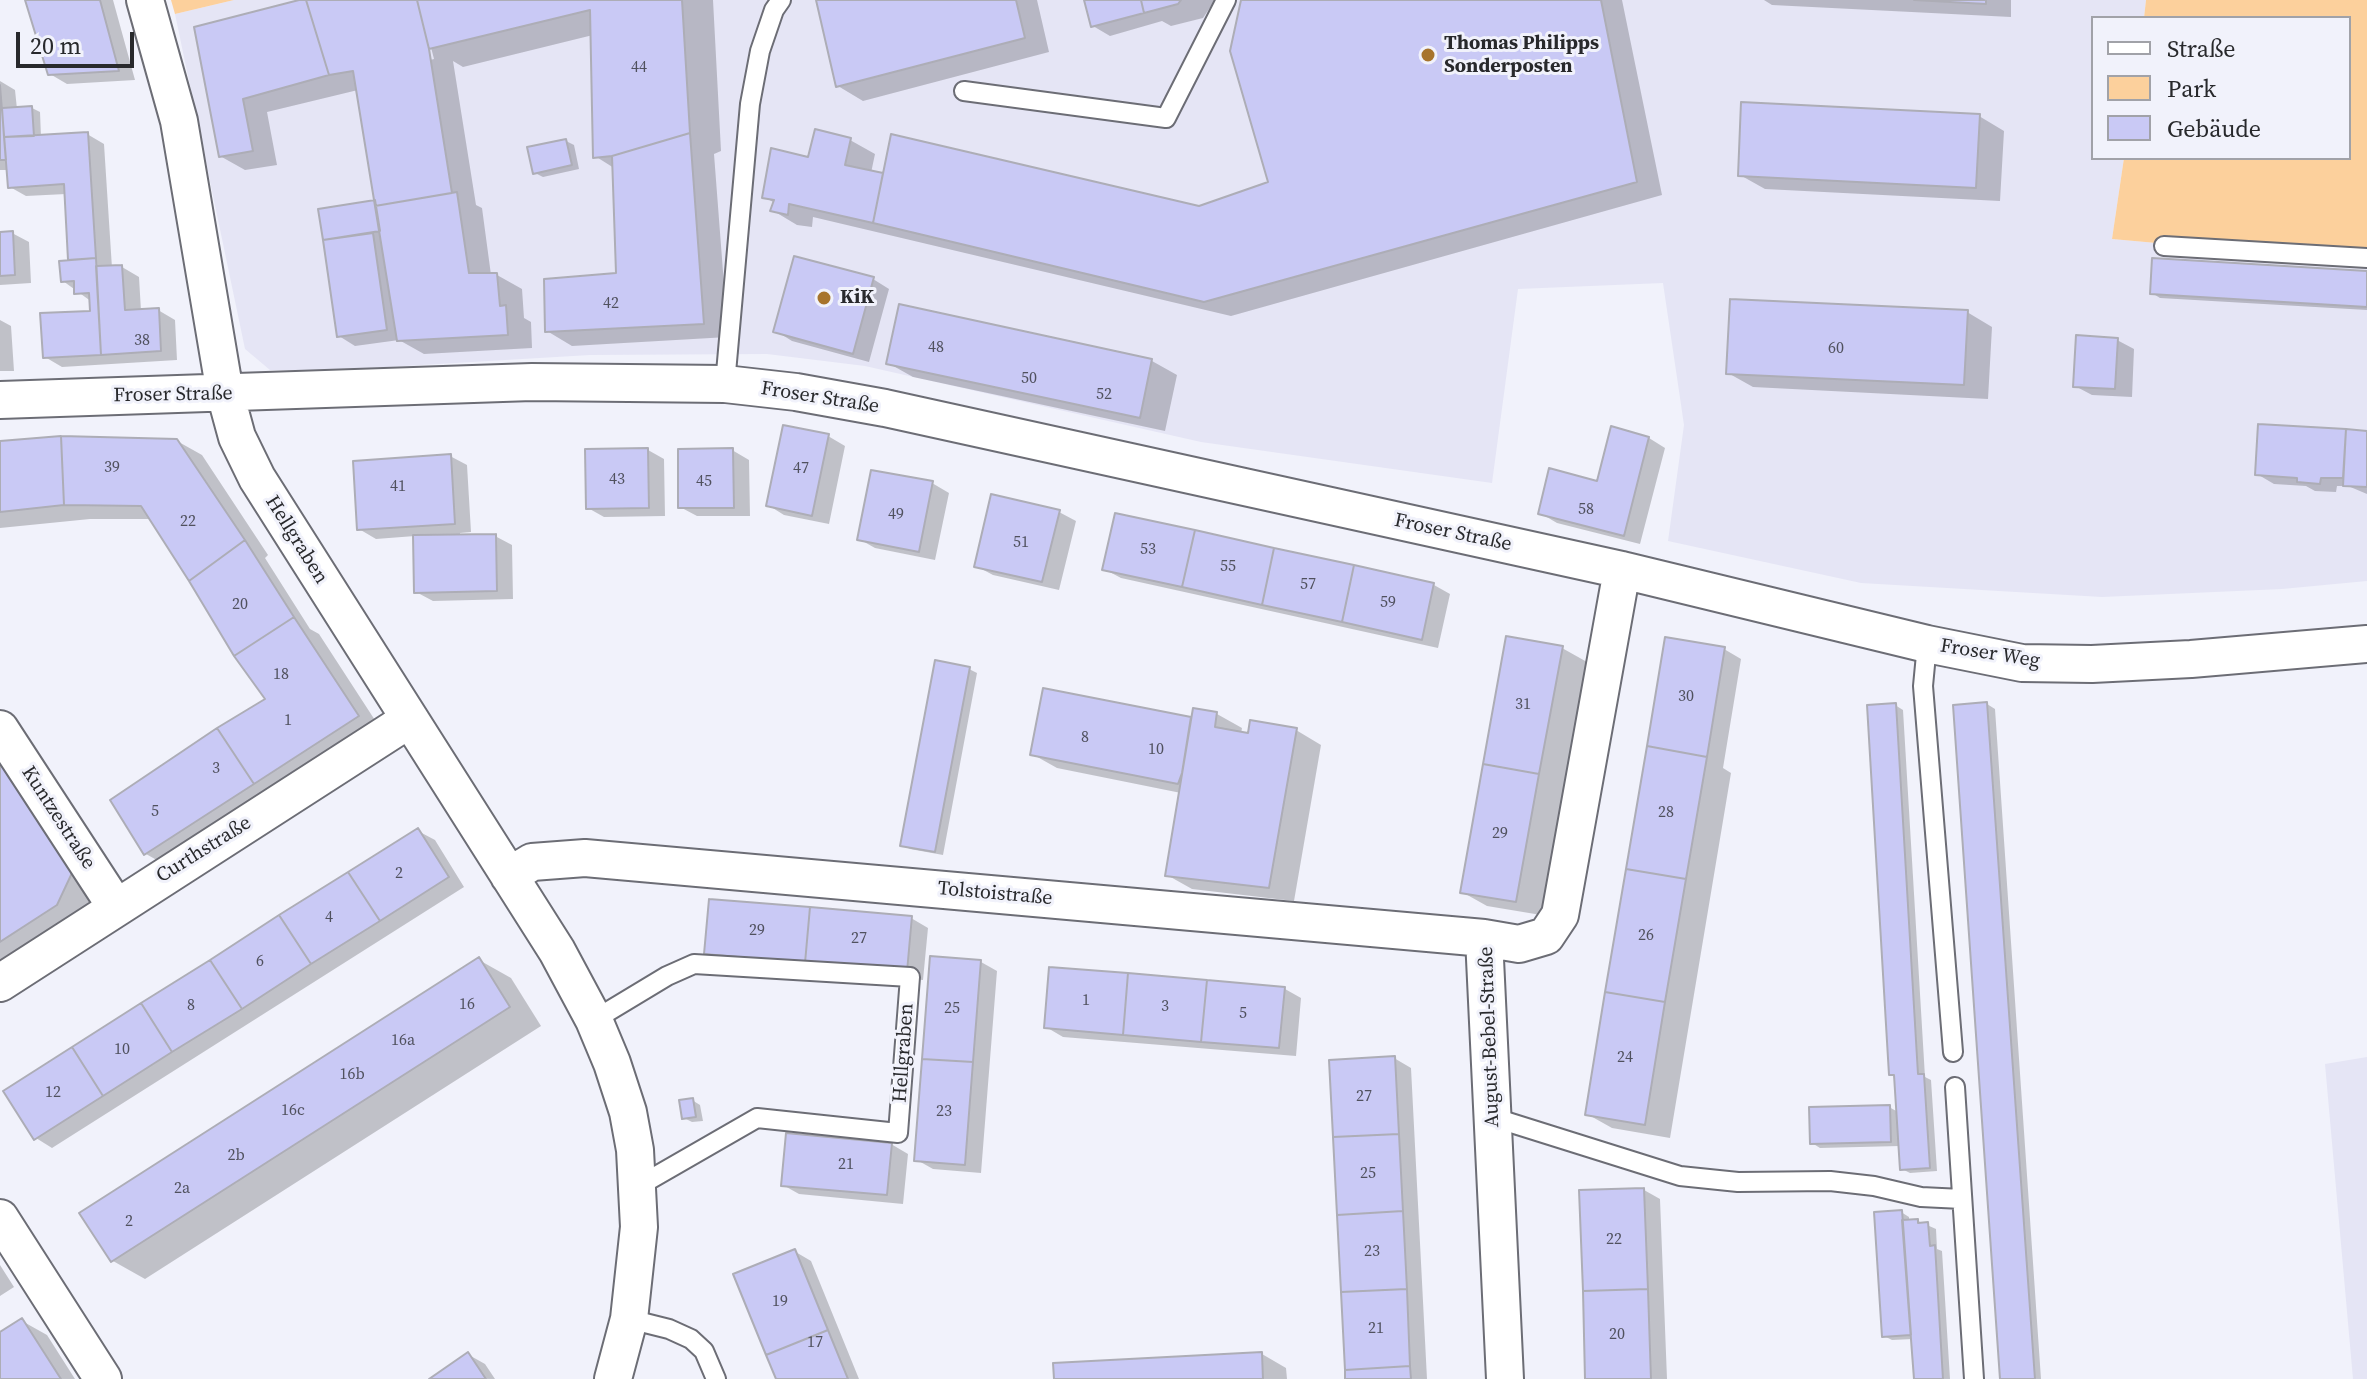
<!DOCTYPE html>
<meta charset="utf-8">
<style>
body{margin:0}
#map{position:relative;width:2367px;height:1379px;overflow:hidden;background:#f1f2fb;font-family:"Source Serif 4",serif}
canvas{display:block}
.legend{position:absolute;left:2091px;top:16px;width:260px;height:144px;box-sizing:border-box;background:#f1f2fb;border:2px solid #a1a2a8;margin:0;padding:10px 14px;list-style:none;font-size:24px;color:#28292c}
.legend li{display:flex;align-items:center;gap:16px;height:40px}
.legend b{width:40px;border:2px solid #a1a2a8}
.scale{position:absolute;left:16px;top:32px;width:118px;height:36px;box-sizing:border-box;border:4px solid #28292c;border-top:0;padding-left:10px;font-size:24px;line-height:28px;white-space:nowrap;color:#28292c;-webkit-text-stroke:6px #f1f2fb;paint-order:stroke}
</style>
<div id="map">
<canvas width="2367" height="1379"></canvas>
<ul class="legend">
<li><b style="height:10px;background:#fff"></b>Straße</li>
<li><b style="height:22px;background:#fcd09c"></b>Park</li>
<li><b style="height:22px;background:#c9c9f5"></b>Gebäude</li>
</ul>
<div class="scale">20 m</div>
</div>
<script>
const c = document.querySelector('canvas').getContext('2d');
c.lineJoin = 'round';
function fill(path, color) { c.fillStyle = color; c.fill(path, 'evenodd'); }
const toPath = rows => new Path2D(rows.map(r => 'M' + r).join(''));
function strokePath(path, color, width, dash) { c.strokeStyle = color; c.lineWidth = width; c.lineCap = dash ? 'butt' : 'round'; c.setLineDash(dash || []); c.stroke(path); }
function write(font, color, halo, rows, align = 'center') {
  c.font = font + ' "Source Serif 4",serif'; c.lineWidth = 6; c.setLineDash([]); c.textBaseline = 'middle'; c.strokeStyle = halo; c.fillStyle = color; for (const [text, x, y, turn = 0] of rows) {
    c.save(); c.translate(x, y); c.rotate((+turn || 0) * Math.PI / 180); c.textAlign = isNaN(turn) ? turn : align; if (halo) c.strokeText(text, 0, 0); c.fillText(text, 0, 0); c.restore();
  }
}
fill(toPath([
 [234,0,2146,0,2144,18,2093,18,2093,158,2124,158,2112,239,2367,262,2367,581,2282,589,2102,597,1861,583,1668,541,1684,425,1663,283,1518,289,1492,483,1201,442,865,366,767,354,590,355,337,370,270,370,245,349,175,14],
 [2367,1057,2367,1379,2353,1379,2325,1064]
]), '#e5e5f5');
fill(toPath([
 [171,0,234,0,175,14],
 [2146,0,2367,0,2367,262,2112,239,2124,158,2349,158,2349,18,2144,18]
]), '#fcd09c');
fill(toPath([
 [27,0,113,0,135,80,67,84,50,74],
 [308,0,415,0,430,60,434,59,419,0,713,0,721,151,714,154,728,337,572,346,547,331,618,275,614,168,595,156,593,35,463,67,453,61,476,205,482,208,491,275,497,275,522,289,524,318,531,322,532,348,424,354,399,340,355,346,339,336,320,211,376,202,358,90,267,112,277,165,245,170,220,156,197,29],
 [818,0,1037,0,1049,52,863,101,838,86],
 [1087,0,1215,0,1203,18,1171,26,1162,21,1110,36,1093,26],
 [1243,0,1622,0,1662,195,1231,316,813,217,812,227,797,225,772,210,775,203,764,197,810,160,850,140,875,154,871,173,885,176,1199,208,1271,183],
 [1764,0,2011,0,2011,17,1772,5],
 [0,81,15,90,17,109,32,108,40,112,41,137,87,134,104,144,112,268,122,267,139,277,141,311,158,310,175,320,177,360,62,367,45,357,92,313,92,302,63,281,70,262,66,194,26,196,10,187,8,170,0,170],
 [1979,116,2004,131,2000,201,1765,189,1740,175],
 [566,141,574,145,579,169,543,177,535,173],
 [12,233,29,242,31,283,0,285,0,234],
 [2367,273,2367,310,2160,298,2152,293],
 [873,279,889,289,869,362,792,341,776,331],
 [900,307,1152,361,1177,375,1165,431,913,377,888,363],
 [1967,312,1992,327,1988,399,1753,387,1728,373],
 [0,320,11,326,14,371,0,371],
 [2117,340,2134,349,2132,397,2092,395,2075,386],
 [2260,426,2367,433,2367,494,2348,486,2337,486,2336,492,2315,491,2306,486,2274,484,2257,474],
 [828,436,845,446,829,524,784,515,768,505],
 [1649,438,1665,448,1640,544,1557,523,1540,513,1598,483],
 [177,441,202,455,268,555,265,558,310,629,319,634,382,731,171,868,146,854,268,700,151,519,90,519,0,528,0,443],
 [648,450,664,459,665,516,604,517,588,508],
 [732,450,749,460,750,516,697,516,680,507],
 [450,456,467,465,471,532,460,533,460,536,495,536,512,545,513,599,433,601,416,592,415,536,376,539,359,529],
 [932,483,949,493,935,560,875,548,859,539],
 [1059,512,1076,521,1059,590,993,575,976,566],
 [1104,569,1434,585,1450,594,1438,648,1121,578],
 [1562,648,1587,662,1541,915,1487,906,1462,892],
 [1724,649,1741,659,1723,768,1731,773,1670,1138,1612,1128,1587,1114],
 [969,669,977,673,943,855,910,849,902,845],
 [1044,691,1193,720,1195,710,1217,714,1242,728,1241,734,1296,730,1321,745,1294,901,1192,889,1167,875,1181,793,1057,768,1032,754],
 [1987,704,1995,709,2041,1379,2002,1379],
 [1895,705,1903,710,1925,1077,1931,1080,1937,1171,1910,1173,1902,1169,1900,1146,1820,1148,1812,1143,1889,1107,1898,1112,1896,1077,1891,1074],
 [0,734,103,893,0,981],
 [418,831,435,840,464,887,52,1148,36,1138],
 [911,918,928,928,923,980,722,963,706,953],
 [479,960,511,978,541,1026,145,1279,113,1261],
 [981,962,997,971,981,1173,933,1169,917,1160],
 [1285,989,1301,998,1296,1056,1063,1037,1046,1027],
 [1394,1058,1411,1068,1427,1379,1347,1379],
 [692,1100,700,1105,703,1121,692,1122,684,1118],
 [891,1144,908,1154,903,1204,799,1194,783,1185],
 [1644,1190,1660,1199,1667,1379,1588,1379],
 [1901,1212,1909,1217,1909,1221,1918,1221,1936,1229,1937,1249,1942,1251,1950,1379,1916,1379,1913,1339,1892,1340,1884,1336],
 [794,1251,811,1261,859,1379,778,1379],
 [0,1265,14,1287,0,1296],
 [22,1321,47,1335,75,1379,0,1379,0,1335],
 [1262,1354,1286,1368,1287,1379,1056,1379],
 [469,1355,485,1364,495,1379,432,1379]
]), '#0003');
const building = toPath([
 [25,0,100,0,119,71,48,75,25,0],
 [299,0,306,0,329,75,243,99,253,151,219,157,194,27,299,0],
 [306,0,417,0,429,49,452,193,375,206,353,71,329,75,306,0],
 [417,0,682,0,690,133,612,156,593,158,590,10,429,49,417,0],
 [816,0,1016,0,1025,38,836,87,816,0],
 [1084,0,1141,0,1144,13,1091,27,1084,0],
 [1141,0,1181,0,1178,4,1144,13,1141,0],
 [1241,0,1601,0,1637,182,1204,302,873,223,891,134,1199,206,1268,182,1230,51,1241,0],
 [1914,0,1986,0,1986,4,1914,0],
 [0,85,6,160,0,160,0,85],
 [1741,102,1980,114,1976,188,1738,176,1741,102],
 [32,106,34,136,4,137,2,108,32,106],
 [815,129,851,138,845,165,883,173,873,223,789,204,788,215,770,211,774,200,762,198,771,148,808,157,815,129],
 [88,132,96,258,68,260,64,184,8,188,4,137,88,132],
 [690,133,704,324,545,332,544,279,616,273,612,156,690,133],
 [566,139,572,165,533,174,527,147,566,139],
 [457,192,469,273,497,273,500,306,506,305,508,335,397,341,375,206,457,192],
 [375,200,380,231,323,240,318,209,375,200],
 [13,231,15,275,0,276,0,232,13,231],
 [373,233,387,330,337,337,323,240,373,233],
 [794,256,874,277,853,354,773,332,794,256],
 [96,258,101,355,43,358,40,313,90,311,89,293,74,294,74,281,61,282,59,261,96,258],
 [2152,258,2367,271,2367,307,2150,294,2152,258],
 [122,265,125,310,159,308,161,351,101,355,96,266,122,265],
 [1730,299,1968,310,1964,385,1726,374,1730,299],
 [899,304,1152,359,1140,418,886,364,899,304],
 [2076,335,2118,338,2115,389,2073,387,2076,335],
 [2258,424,2346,429,2343,478,2321,478,2320,484,2297,482,2297,478,2255,475,2258,424],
 [783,425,829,434,812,516,766,506,783,425],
 [1611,426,1649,437,1624,536,1538,514,1549,468,1597,481,1611,426],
 [2346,429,2367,431,2367,487,2343,486,2346,429],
 [61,436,177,439,245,540,189,581,141,506,64,505,61,436],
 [61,436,64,505,0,512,0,441,61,436],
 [648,448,649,508,586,509,585,449,648,448],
 [733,448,734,508,678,508,678,449,733,448],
 [451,454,455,524,357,530,353,461,451,454],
 [871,470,933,481,919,552,857,540,871,470],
 [991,494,1060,510,1042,582,974,567,991,494],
 [1115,513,1195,530,1182,587,1102,570,1115,513],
 [1195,530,1274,548,1262,605,1182,587,1195,530],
 [496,534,497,591,414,593,413,535,496,534],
 [245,540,294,617,234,656,189,581,245,540],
 [1274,548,1354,565,1342,622,1262,605,1274,548],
 [1354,565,1434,583,1422,640,1342,622,1354,565],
 [294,617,359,716,254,784,217,728,265,699,234,656,294,617],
 [1506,636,1563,646,1539,774,1483,764,1506,636],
 [1665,637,1725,647,1707,757,1647,746,1665,637],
 [935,660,970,667,935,852,900,846,935,660],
 [1043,688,1191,717,1182,773,1178,784,1030,755,1043,688],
 [1987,702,2035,1379,2000,1379,1953,705,1987,702],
 [1896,703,1918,1074,1924,1074,1930,1168,1900,1170,1894,1075,1889,1075,1867,705,1896,703],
 [1193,708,1217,712,1215,727,1248,733,1250,720,1297,728,1269,888,1165,876,1193,708],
 [217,728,254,784,144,855,110,800,217,728],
 [1647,746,1707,757,1686,879,1626,869,1647,746],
 [0,763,72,873,57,905,0,942,0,763],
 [1483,764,1539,774,1516,902,1460,893,1483,764],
 [418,828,449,877,380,921,348,872,418,828],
 [1626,869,1686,879,1665,1002,1605,992,1626,869],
 [348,872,380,921,311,964,279,915,348,872],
 [709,899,810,907,805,963,704,954,709,899],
 [810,907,912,916,907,972,805,963,810,907],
 [279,915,311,964,242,1009,210,960,279,915],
 [930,956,981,960,973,1062,922,1059,930,956],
 [479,957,510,1007,111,1262,79,1213,479,957],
 [210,960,242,1009,172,1052,141,1003,210,960],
 [1049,967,1128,973,1123,1035,1044,1028,1049,967],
 [1128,973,1207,980,1201,1042,1123,1035,1128,973],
 [1207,980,1285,987,1279,1048,1201,1042,1207,980],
 [1605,992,1665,1002,1645,1125,1585,1115,1605,992],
 [141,1003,172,1052,103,1096,72,1047,141,1003],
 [72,1047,103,1096,34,1140,3,1091,72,1047],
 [1395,1056,1399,1134,1333,1137,1329,1060,1395,1056],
 [922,1059,973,1062,965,1165,914,1161,922,1059],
 [693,1098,696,1117,682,1119,679,1100,693,1098],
 [1890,1105,1891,1142,1810,1144,1809,1107,1890,1105],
 [786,1133,892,1143,887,1195,781,1186,786,1133],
 [1399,1134,1403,1211,1337,1215,1333,1137,1399,1134],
 [1644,1188,1648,1289,1583,1291,1579,1190,1644,1188],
 [1902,1210,1911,1335,1882,1337,1874,1212,1902,1210],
 [1403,1211,1407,1289,1341,1292,1337,1215,1403,1211],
 [1918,1219,1918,1223,1928,1222,1930,1246,1935,1245,1943,1379,1914,1379,1902,1220,1918,1219],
 [795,1249,828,1330,766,1355,733,1274,795,1249],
 [1407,1289,1410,1366,1345,1370,1341,1292,1407,1289],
 [1648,1289,1651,1379,1585,1379,1583,1291,1648,1289],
 [22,1318,61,1379,0,1379,0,1332,22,1318],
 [828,1330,848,1379,776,1379,766,1355,828,1330],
 [468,1352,486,1379,429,1379,468,1352],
 [1262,1352,1263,1379,1054,1379,1053,1363,1262,1352],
 [1410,1366,1411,1379,1345,1379,1345,1370,1410,1366]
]);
fill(building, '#c9c9f5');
strokePath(building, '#adadb6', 2);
const lane = toPath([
 [964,91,1166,118,1226,0],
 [2164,246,2367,258],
 [725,384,750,104,760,51,774,10,781,0],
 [1927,644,1923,686,1953,1052],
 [594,1020,667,976,694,964,910,977,898,1133,757,1118,637,1187],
 [1955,1087,1974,1379],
 [1492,1117,1680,1176,1738,1182,1830,1181,1874,1186,1921,1197,1962,1199],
 [629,1319,669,1329,691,1339,704,1351,716,1379]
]);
const street = toPath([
 [145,0,179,121,225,393,237,437,257,478,557,951,594,1020,612,1063,628,1112,635,1150,639,1227,629,1319,613,1379],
 [0,400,532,382,725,384,796,392,885,408,1622,570,1927,644,2022,663,2092,664,2191,659,2367,644],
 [0,729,116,907],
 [509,876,532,862,585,858,1484,938],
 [0,983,410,719],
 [0,1218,103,1379],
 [1505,1379,1484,938,1519,944,1546,936,1560,915,1622,570]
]);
strokePath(lane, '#6c6d75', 22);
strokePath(street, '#6c6d75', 40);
strokePath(lane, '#fff', 18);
strokePath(street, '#fff', 36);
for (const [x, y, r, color] of [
 [1428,55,8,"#a7742c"],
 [824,298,8,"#a7742c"]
]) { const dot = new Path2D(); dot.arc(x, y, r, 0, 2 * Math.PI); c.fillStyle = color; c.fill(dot); strokePath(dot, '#f1f2fb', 3); }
write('16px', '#50515e', null, [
 ["44",639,68],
 ["42",611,304],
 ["38",142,341],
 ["48",936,348],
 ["60",1836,349],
 ["50",1029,379],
 ["52",1104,395],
 ["39",112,468],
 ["47",801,469],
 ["43",617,480],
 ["45",704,482],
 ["41",398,487],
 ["58",1586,510],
 ["49",896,515],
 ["22",188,522],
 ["51",1021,543],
 ["53",1148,550],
 ["55",1228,567],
 ["57",1308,585],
 ["59",1388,603],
 ["20",240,605],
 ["18",281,675],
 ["30",1686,697],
 ["31",1523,705],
 ["1",288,721],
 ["8",1085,738],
 ["10",1156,750],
 ["3",216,769],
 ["5",155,812],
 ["28",1666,813],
 ["29",1500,834],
 ["2",399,874],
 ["4",329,918],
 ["29",757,931],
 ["26",1646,936],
 ["27",859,939],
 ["6",260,962],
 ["1",1086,1001],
 ["16",467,1005],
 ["8",191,1006],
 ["3",1165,1007],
 ["25",952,1009],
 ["5",1243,1014],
 ["16a",403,1041],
 ["10",122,1050],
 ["24",1625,1058],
 ["16b",352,1075],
 ["12",53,1093],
 ["27",1364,1097],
 ["16c",293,1111],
 ["23",944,1112],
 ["2b",236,1156],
 ["21",846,1165],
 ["25",1368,1174],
 ["2a",182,1189],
 ["2",129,1222],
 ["22",1614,1240],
 ["23",1372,1252],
 ["19",780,1302],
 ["21",1376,1329],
 ["20",1617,1335],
 ["17",815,1343]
]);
write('bold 20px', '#28292c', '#f1f2fb', [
 ["Thomas Philipps",1444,44],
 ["Sonderposten",1444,67],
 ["KiK",840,298]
], 'left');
write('20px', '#28292c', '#f1f2fb', [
 ["Froser Straße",173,395,-1],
 ["Froser Straße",820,398,9],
 ["Froser Straße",1453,533,12],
 ["Hellgraben",296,540,58],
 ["Froser Weg",1990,654,9],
 ["Kuntzestraße",58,818,57],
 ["Curthstraße",204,850,-32],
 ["Tolstoistraße",995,894,5],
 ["August-Bebel-Straße",1490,1037,-92],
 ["Hellgraben",904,1053,-86]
]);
</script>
